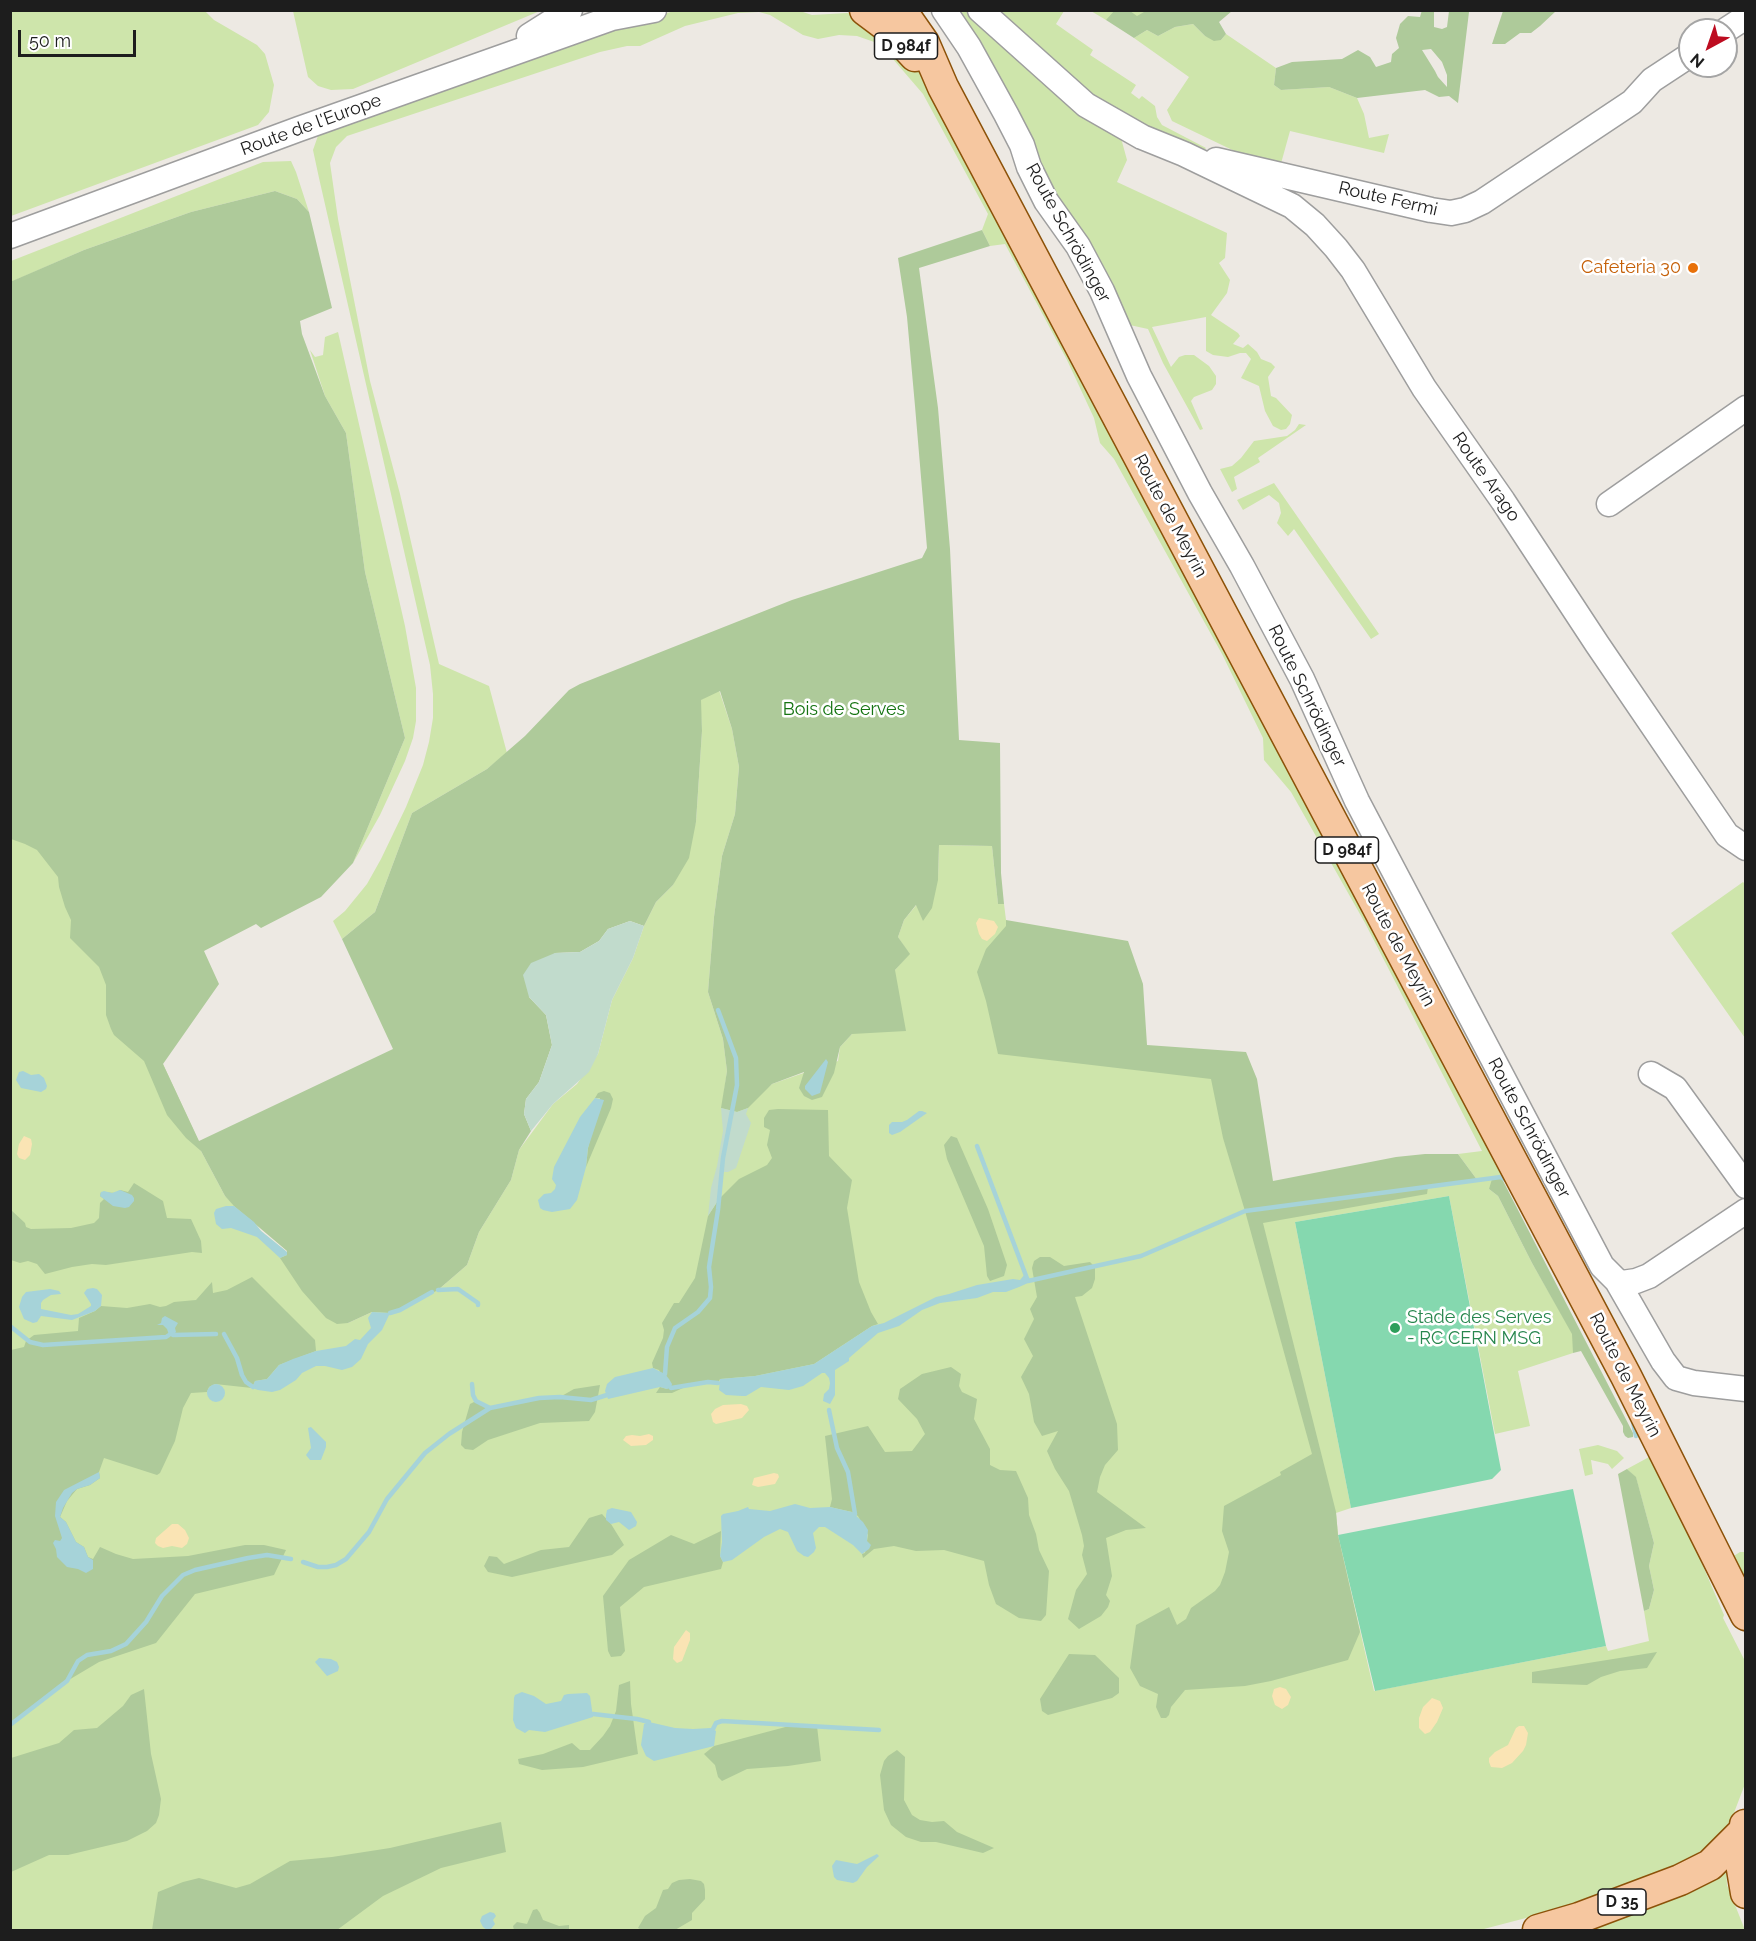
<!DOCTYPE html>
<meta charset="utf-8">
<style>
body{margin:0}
#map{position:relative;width:1756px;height:1941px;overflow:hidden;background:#ede9e3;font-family:Raleway,sans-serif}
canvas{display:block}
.frame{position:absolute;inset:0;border:12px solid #1d1d1d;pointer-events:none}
.north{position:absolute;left:1678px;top:18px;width:60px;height:60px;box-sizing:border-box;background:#fff;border:2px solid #a5a5a5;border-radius:50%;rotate:220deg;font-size:16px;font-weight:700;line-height:24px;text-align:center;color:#1d1d1d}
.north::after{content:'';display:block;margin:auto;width:21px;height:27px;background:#bd0c20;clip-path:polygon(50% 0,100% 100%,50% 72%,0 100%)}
.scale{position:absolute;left:18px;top:30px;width:118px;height:27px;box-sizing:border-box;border:3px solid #1d1d1d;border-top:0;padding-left:8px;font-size:18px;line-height:21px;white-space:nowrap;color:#1d1d1d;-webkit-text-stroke:4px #fff;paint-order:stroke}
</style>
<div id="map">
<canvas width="1756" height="1941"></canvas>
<div class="frame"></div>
<div class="north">N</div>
<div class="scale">50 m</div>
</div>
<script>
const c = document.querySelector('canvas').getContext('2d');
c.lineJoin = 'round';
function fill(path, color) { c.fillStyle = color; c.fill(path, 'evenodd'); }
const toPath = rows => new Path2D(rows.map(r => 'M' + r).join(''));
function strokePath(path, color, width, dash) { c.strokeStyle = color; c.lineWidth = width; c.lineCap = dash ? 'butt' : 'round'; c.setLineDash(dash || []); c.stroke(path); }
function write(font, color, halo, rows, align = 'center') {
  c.font = font + ' Raleway,sans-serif'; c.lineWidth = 5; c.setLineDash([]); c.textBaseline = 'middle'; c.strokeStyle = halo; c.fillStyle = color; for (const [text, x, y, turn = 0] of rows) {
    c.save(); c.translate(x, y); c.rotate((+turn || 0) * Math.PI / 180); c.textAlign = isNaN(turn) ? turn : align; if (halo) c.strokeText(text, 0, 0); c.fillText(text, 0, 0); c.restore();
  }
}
fill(toPath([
 [11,10,205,11,214,20,257,45,265,54,274,85,269,112,258,125,11,216],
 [797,10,812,15,847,13,856,14,917,66,930,85,1509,1177,1501,1177,1489,1189,1498,1196,1532,1263,1573,1334,1573,1353,1518,1371,1530,1426,1495,1434,1449,1196,1295,1222,1351,1508,1336,1513,1338,1535,1374,1691,1606,1646,1608,1651,1649,1641,1644,1611,1649,1609,1654,1590,1649,1566,1654,1543,1636,1478,1627,1469,1651,1456,1691,1538,1724,1615,1723,1618,1745,1661,1745,1784,1732,1818,1719,1836,1681,1867,1618,1895,1614,1888,1568,1907,1480,1930,11,1930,10,807,65,823,163,1064,199,1142,201,1151,225,1196,254,1222,261,1231,287,1252,287,1255,348,1323,372,1312,438,1290,467,1265,479,1232,511,1180,519,1150,553,1104,577,1084,598,1054,612,1000,633,958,644,926,656,902,673,885,696,822,702,731,700,700,719,690,732,729,739,767,735,814,722,856,714,917,708,992,723,1039,727,1071,722,1108,759,1095,772,1084,838,1061,840,1047,852,1034,895,970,909,954,898,937,904,920,938,879,939,845,992,846,998,904,1004,904,1006,920,1011,1043,1223,1071,1259,1209,1478,1181,1458,1154,1482,1151,1365,923,1291,792,1264,760,1263,738,1222,654,1114,459,1100,443,1094,418,1067,360,1027,285,1005,244,990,246,982,230,988,214,923,94,880,44,857,36,839,35,818,39,803,35,770,15,759,12,738,13,685,26,640,46,627,46,600,52,347,136,336,147,330,163,338,219,370,381,400,494,439,664,489,686,507,753,487,769,412,813,375,912,342,939,333,921,345,911,367,884,381,859,406,807,423,765,429,742,433,718,433,694,430,665,319,178,313,150,319,133,446,87,487,76,653,17,674,11],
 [293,11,293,10,540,11,353,89,331,90,318,86,308,77],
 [951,11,967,11,999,41,1121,138,1127,160,1117,182,1227,233,1225,258,1219,263,1230,280,1227,293,1211,315,1238,333,1240,336,1233,344,1243,348,1248,344,1257,352,1261,359,1271,363,1275,367,1268,377,1271,396,1276,398,1292,415,1290,424,1286,429,1281,430,1273,426,1265,411,1259,386,1241,378,1251,359,1246,353,1240,353,1228,357,1213,355,1206,351,1206,317,1152,327,1171,367,1179,357,1185,355,1194,355,1209,366,1216,376,1216,384,1212,390,1194,397,1191,401,1203,429,1200,430,1163,363,1148,329,1125,324],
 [997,11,1064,11,1056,24,1093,50,1090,55,1136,85,1131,93,1139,99,1142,96,1155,106,1157,117,1162,125,1206,148,1204,150,1157,131,1096,97],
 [1091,11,1151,11,1139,20,1106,20],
 [1193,24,1205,36,1221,40,1226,34,1276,68,1274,85,1281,90,1329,87,1357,98,1364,114,1369,138,1389,134,1384,153,1290,131,1280,167,1251,159,1172,121,1167,110,1189,77,1134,38,1147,30,1158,36,1175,27],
 [291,161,296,172,309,212,297,199,275,191,191,212,84,250,11,282,11,261,263,162],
 [338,332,405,626,416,688,416,721,413,738,405,761,380,815,353,863,405,738,365,572,346,433,325,396,310,350,315,357,323,355,325,337],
 [1299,424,1306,425,1258,458,1260,462,1234,477,1237,489,1232,492,1220,469,1232,466,1241,458,1254,441,1287,436,1295,430],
 [1274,483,1379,634,1371,639,1294,529,1288,536,1277,523,1281,513,1279,503,1269,495,1243,510,1237,500],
 [1743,882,1746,885,1745,1038,1671,933],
 [1598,1445,1617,1451,1624,1458,1612,1469,1608,1464,1591,1460,1593,1474,1585,1476,1579,1449],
 [1740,1552,1745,1552,1745,1591,1729,1559],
 [1726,1869,1727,1885,1745,1930,1557,1930]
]), '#cee5ab');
fill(toPath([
 [1115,10,1130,11,1137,16,1144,12,1142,11,1232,11,1219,22,1226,34,1221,40,1214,41,1205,36,1193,24,1175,27,1158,36,1147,30,1134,38,1106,20],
 [1422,10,1434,11,1434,27,1442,29,1447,27,1449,11,1468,11,1469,12,1458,103,1449,96,1439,97,1425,90,1357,98,1329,87,1281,90,1274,85,1276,68,1292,62,1342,59,1358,50,1370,57,1376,67,1391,62,1392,54,1399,48,1396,38,1400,24,1408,16,1420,17],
 [1431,49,1442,62,1447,75,1447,87,1438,77,1435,71,1422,50],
 [1503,11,1504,10,1556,11,1540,26,1531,33,1520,33,1505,44,1492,44],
 [275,191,297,199,309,212,332,308,300,321,302,334,325,396,346,433,365,572,405,738,353,863,321,897,261,928,256,924,204,951,219,984,163,1064,199,1141,393,1049,342,939,375,912,412,813,487,769,525,736,569,690,580,684,792,600,922,558,927,548,915,406,907,317,898,258,982,230,990,246,919,268,938,408,950,549,959,740,1000,743,1001,873,1004,904,998,904,992,846,939,845,938,880,932,908,923,921,916,905,904,920,898,937,910,954,895,970,906,1031,852,1034,840,1047,834,1073,822,1097,812,1100,804,1096,799,1088,804,1072,772,1084,748,1108,737,1112,721,1108,727,1071,723,1039,708,992,714,917,722,856,735,814,739,767,732,729,720,691,701,700,702,731,696,822,689,858,673,885,656,902,644,926,630,921,608,929,599,941,580,952,555,953,529,997,546,1015,552,1045,539,1082,526,1099,524,1114,531,1131,519,1150,511,1180,479,1232,467,1265,438,1290,400,1310,390,1313,372,1312,348,1323,337,1324,326,1318,302,1291,280,1258,287,1255,287,1251,234,1206,225,1196,201,1151,186,1138,167,1115,144,1061,114,1035,111,1029,106,1015,106,985,99,967,70,938,71,920,65,907,59,887,58,877,37,850,25,844,11,839,10,282,84,250,191,212],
 [1006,920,1128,941,1143,984,1147,1045,1246,1052,1257,1079,1273,1181,1396,1157,1425,1154,1458,1154,1478,1181,1428,1187,1427,1194,1263,1223,1336,1512,1338,1535,1360,1632,1348,1660,1271,1681,1245,1686,1185,1690,1171,1707,1169,1715,1166,1718,1161,1718,1156,1707,1158,1694,1140,1686,1130,1668,1136,1625,1169,1607,1177,1625,1186,1619,1191,1608,1215,1591,1220,1585,1225,1572,1229,1552,1222,1531,1224,1506,1281,1475,1280,1472,1312,1454,1245,1211,1223,1138,1211,1079,998,1054,986,1001,977,972,986,949,1006,926],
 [604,1091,610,1093,613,1099,611,1108,586,1167,588,1148,600,1098,595,1098,598,1093],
 [778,1109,828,1110,829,1156,852,1180,847,1208,859,1282,871,1312,878,1324,872,1326,814,1364,755,1376,720,1379,718,1383,707,1382,685,1387,672,1393,656,1393,660,1387,667,1389,659,1370,653,1368,652,1363,663,1338,664,1330,662,1323,674,1303,679,1303,695,1278,708,1216,719,1199,739,1179,767,1165,772,1158,767,1145,770,1130,764,1127,764,1118,769,1110],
 [951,1136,957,1138,988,1209,1007,1265,1004,1276,990,1281,987,1276,984,1246,947,1159,944,1145],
 [1501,1177,1633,1433,1633,1437,1628,1438,1625,1436,1623,1432,1623,1426,1581,1351,1573,1353,1572,1334,1532,1263,1498,1196,1489,1189,1492,1179],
 [134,1183,163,1201,167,1218,191,1219,201,1241,202,1253,192,1252,106,1265,92,1264,72,1267,45,1274,37,1264,28,1261,20,1263,11,1260,11,1210,25,1223,26,1227,31,1229,71,1228,94,1223,99,1218,100,1203,104,1199,100,1196,101,1192,115,1193,120,1190,128,1192],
 [1040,1257,1050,1257,1064,1266,1090,1262,1095,1267,1095,1279,1092,1288,1082,1296,1075,1297,1117,1424,1118,1450,1105,1465,1100,1477,1097,1492,1146,1528,1126,1530,1106,1538,1112,1576,1106,1595,1110,1601,1108,1607,1101,1616,1079,1629,1068,1619,1076,1590,1087,1574,1082,1555,1084,1546,1082,1535,1069,1491,1055,1469,1047,1451,1058,1431,1042,1436,1034,1422,1029,1394,1021,1377,1033,1356,1024,1339,1034,1319,1030,1309,1037,1297,1032,1268,1034,1261],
 [252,1277,315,1340,316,1351,279,1365,267,1379,255,1381,252,1388,215,1384,209,1387,207,1392,191,1393,183,1408,175,1441,160,1473,157,1475,104,1458,99,1472,100,1478,90,1485,77,1489,67,1501,60,1517,66,1522,76,1542,84,1547,88,1557,93,1559,100,1547,116,1554,133,1559,188,1556,245,1545,264,1545,286,1550,274,1575,195,1594,156,1643,99,1662,67,1681,11,1725,11,1350,24,1347,26,1341,34,1335,78,1331,79,1318,95,1311,101,1306,127,1308,150,1304,160,1307,166,1306,174,1302,196,1300,212,1282,213,1293,227,1290],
 [951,1367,961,1374,959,1386,962,1392,977,1399,974,1419,990,1449,990,1465,1000,1470,1016,1471,1028,1498,1029,1515,1036,1534,1039,1550,1049,1571,1046,1615,1041,1621,1019,1618,996,1604,989,1585,984,1561,944,1550,916,1551,894,1546,874,1549,863,1558,862,1554,865,1553,868,1535,858,1516,852,1512,830,1507,832,1499,825,1436,868,1426,885,1452,912,1451,925,1434,917,1419,898,1399,900,1389,922,1374],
 [600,1385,595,1412,589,1421,540,1423,488,1440,473,1450,465,1449,461,1445,462,1432,470,1404,476,1401,490,1408,539,1398,560,1397,574,1389],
 [1627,1469,1636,1477,1654,1543,1649,1566,1654,1590,1649,1609,1644,1611,1618,1474],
 [602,1514,611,1524,624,1545,612,1555,512,1577,488,1572,484,1566,489,1556,497,1557,504,1564,541,1550,569,1547,589,1518],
 [721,1531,720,1556,723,1562,721,1569,644,1587,620,1607,625,1651,621,1656,611,1657,608,1651,603,1596,629,1560,671,1535,694,1544],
 [1657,1652,1647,1668,1620,1671,1601,1677,1587,1685,1532,1683,1532,1672],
 [1069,1654,1095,1655,1119,1678,1119,1693,1112,1698,1048,1715,1042,1711,1040,1699],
 [630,1681,631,1704,638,1754,583,1767,542,1770,519,1764,518,1759,543,1754,572,1743,580,1750,590,1750,603,1736,610,1726,616,1711,619,1685],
 [144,1689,151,1754,161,1799,159,1815,156,1823,147,1831,127,1841,68,1855,49,1855,11,1872,11,1758,59,1743,74,1730,97,1728,123,1706,131,1695],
 [793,1725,817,1726,821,1761,788,1766,747,1769,722,1781,718,1777,715,1765,704,1754,714,1746],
 [897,1750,905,1757,904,1800,912,1815,920,1820,932,1822,944,1821,957,1832,994,1848,983,1853,936,1842,921,1842,906,1837,891,1825,884,1810,880,1775,884,1761,888,1756],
 [501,1822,506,1852,441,1868,383,1896,337,1930,152,1930,158,1892,183,1882,199,1878,236,1888,250,1884,290,1861,332,1857,390,1848],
 [690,1879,701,1881,704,1884,705,1890,705,1899,692,1913,692,1920,675,1930,642,1930,638,1928,645,1916,656,1908,663,1890,668,1889,672,1883,679,1880],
 [537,1909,540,1913,543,1920,559,1926,569,1925,569,1929,514,1930,513,1926,517,1922,527,1924,533,1910]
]), '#aeca9a');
fill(toPath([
 [630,921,644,926,633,958,612,1000,598,1054,589,1072,553,1104,531,1131,524,1114,526,1099,539,1082,552,1045,546,1015,529,997,523,975,531,963,555,953,580,952,599,941,608,929],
 [721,1108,737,1112,748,1108,746,1114,751,1123,736,1168,728,1172,721,1172,719,1199,708,1216,711,1188,717,1166,723,1131]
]), '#c1dbcc');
fill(toPath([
 [979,918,994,921,998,927,995,934,987,941,982,939,979,934,976,923],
 [24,1136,31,1139,32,1144,30,1155,25,1160,19,1158,17,1154,19,1144],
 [741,1404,747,1406,749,1410,742,1418,716,1424,713,1422,711,1414,715,1409,723,1405],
 [649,1434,653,1436,653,1440,646,1445,631,1446,623,1440,626,1436,632,1435,640,1436],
 [774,1473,778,1474,779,1477,775,1484,758,1487,752,1485,754,1478],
 [172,1524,178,1524,185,1530,189,1538,187,1544,182,1548,172,1546,163,1548,158,1546,155,1543,156,1538],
 [686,1630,690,1633,690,1640,682,1661,677,1663,673,1659,674,1647],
 [1280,1687,1286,1689,1291,1697,1288,1705,1282,1709,1275,1705,1272,1696,1274,1689],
 [1432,1698,1440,1701,1443,1708,1437,1722,1430,1732,1425,1734,1419,1728,1419,1718,1423,1707],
 [1519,1726,1524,1726,1528,1733,1526,1745,1523,1751,1512,1763,1502,1768,1491,1767,1489,1762,1489,1758,1495,1752,1508,1745,1516,1728]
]), '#fae4b4');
fill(toPath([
 [1449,1196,1501,1470,1492,1479,1351,1508,1295,1222],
 [1573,1489,1606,1646,1375,1691,1338,1535]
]), '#85d8af');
fill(toPath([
 [826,1059,828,1062,820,1093,812,1096,805,1089,805,1086],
 [23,1071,31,1075,39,1074,44,1078,47,1086,46,1089,41,1092,21,1088,16,1080,19,1072],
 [595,1098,604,1100,588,1148,586,1167,577,1200,570,1209,552,1212,543,1210,540,1208,538,1200,544,1194,551,1193,555,1189,556,1185,552,1179,554,1167,580,1117],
 [919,1111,922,1111,927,1113,900,1132,892,1135,889,1133,889,1125,892,1122,902,1122,907,1120],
 [120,1190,132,1195,134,1198,134,1201,129,1207,125,1208,113,1206,100,1196,101,1192,104,1191,112,1193],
 [226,1206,234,1206,254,1222,261,1231,287,1252,287,1255,280,1258,257,1237,231,1228,222,1229,216,1224,214,1213,216,1209],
 [1025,1274,1028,1283,1019,1287,1006,1292,993,1292,977,1298,940,1303,922,1310,899,1326,878,1333,849,1358,849,1361,835,1370,835,1395,830,1404,823,1401,824,1394,829,1389,830,1383,829,1378,825,1373,822,1373,803,1386,789,1390,761,1387,746,1396,742,1396,726,1395,719,1390,720,1379,755,1376,814,1364,872,1326,884,1323,936,1297,949,1294,977,1285,1013,1279,1020,1280],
 [93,1288,97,1289,102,1295,101,1306,95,1311,72,1320,41,1316,37,1322,33,1323,24,1319,19,1307,22,1297,26,1292,50,1289,59,1291,61,1294,51,1295,43,1300,41,1303,41,1309,71,1315,78,1314,91,1306,91,1304,84,1293,87,1289],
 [372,1312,390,1313,382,1330,368,1344,361,1359,352,1367,342,1370,325,1366,316,1366,302,1373,296,1380,280,1390,272,1392,258,1390,252,1388,255,1381,267,1379,279,1365,293,1359,316,1351,346,1346,355,1339,360,1340,371,1328,368,1318],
 [165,1316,178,1323,175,1328,176,1332,173,1335,169,1335,167,1329,163,1325,157,1325,161,1323,162,1318],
 [653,1368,665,1374,669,1379,672,1384,671,1388,667,1389,660,1387,608,1399,605,1391,607,1384,615,1377],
 '207 1393a9 9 0 1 1 18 0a9 9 0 1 1-18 0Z',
 [311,1427,326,1442,326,1447,321,1460,310,1460,306,1455,311,1448,308,1428],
 [99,1472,100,1478,90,1485,77,1489,72,1493,63,1508,60,1517,66,1522,76,1542,84,1547,88,1557,93,1560,93,1569,86,1573,78,1569,67,1567,57,1557,56,1549,53,1543,55,1540,60,1541,62,1538,55,1516,56,1502,64,1490],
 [795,1504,810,1508,830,1507,852,1512,863,1522,868,1530,867,1541,871,1545,869,1549,862,1554,853,1545,825,1527,819,1527,813,1533,816,1548,814,1552,808,1557,804,1556,797,1551,788,1532,780,1529,764,1537,732,1560,723,1562,720,1556,722,1542,721,1516,723,1514,738,1511,748,1507,749,1509,770,1511],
 [612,1508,631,1512,637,1522,636,1526,629,1530,619,1522,611,1524,606,1520,606,1515,607,1510],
 [319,1658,331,1659,337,1662,339,1667,338,1671,327,1676,315,1662],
 [522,1692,534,1696,546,1704,561,1701,564,1695,568,1694,587,1693,590,1696,593,1717,545,1732,529,1730,525,1733,516,1728,513,1720,514,1698,515,1695],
 [649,1722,675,1728,693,1729,711,1728,716,1731,714,1746,654,1761,646,1756,641,1745,644,1724],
 [877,1854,879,1856,867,1867,857,1881,853,1883,837,1880,834,1877,832,1866,836,1860,857,1864],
 [490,1912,494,1913,496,1916,493,1920,495,1924,491,1929,487,1930,483,1927,480,1921,482,1916]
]), '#a6d3d9');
strokePath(toPath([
 [977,1146,1028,1281,1141,1256,1245,1211,1501,1177,1507,1181],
 [438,1290,458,1289,478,1303,478,1305],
 [390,1313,400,1310,432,1292],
 [10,1326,30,1342,43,1345,166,1337,169,1335],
 [224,1334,237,1358,242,1375,246,1382,253,1387],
 [173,1335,216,1334],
 [665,1374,667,1347,675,1328,698,1312,710,1298,711,1287,709,1267,718,1210,723,1158,737,1085,736,1058,718,1010],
 [472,1384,473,1395,476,1401,490,1408],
 [671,1388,708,1382,718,1383],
 [829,1410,837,1448,848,1472,855,1514],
 [1633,1422,1636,1436],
 [303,1562,318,1567,327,1567,336,1565,346,1559,369,1532,387,1499,425,1453,449,1434,490,1408,539,1398,560,1397,591,1400,607,1395],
 [593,1714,637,1719,649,1722],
 [10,1725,67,1681,78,1661,87,1655,111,1651,126,1644,146,1622,162,1596,183,1575,195,1570,248,1558,267,1555,291,1559],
 [713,1729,716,1723,722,1721,879,1730]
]), '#a6d3d9', 4.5);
const minor = toPath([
 [944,10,969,47,1006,114,1022,145,1029,167,1046,201,1078,246,1102,291,1139,376,1200,493,1242,566,1302,679,1357,801,1602,1266,1617,1281,1663,1361,1676,1378,1694,1383,1746,1389],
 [980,10,1086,105,1142,137,1184,154,1292,206,1315,225,1336,248,1353,270,1424,388,1503,501,1597,644,1727,835,1746,848],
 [612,18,654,10],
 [1726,30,1746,17],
 [529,36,570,10],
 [1216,160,1431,210,1451,213,1465,210,1482,202,1632,102,1652,80,1690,55],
 [10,236,299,129,612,18,627,10],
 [1609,504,1746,408],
 [1651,1074,1675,1088,1746,1186],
 [1617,1281,1622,1283,1636,1281,1649,1276,1746,1211]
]);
const major = toPath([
 [865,10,889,28,915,56],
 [901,10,924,43,943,87,1626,1376,1746,1615],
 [1745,1825,1741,1863,1746,1893],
 [1538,1930,1579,1918,1680,1880,1710,1865,1743,1832]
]);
strokePath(minor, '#9e9e9e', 27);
strokePath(major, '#8c5209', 33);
strokePath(minor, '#fff', 24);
strokePath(major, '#f6c7a0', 30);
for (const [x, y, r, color] of [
 [1693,268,6,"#e8710a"],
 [1395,1328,6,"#2e9e5b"]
]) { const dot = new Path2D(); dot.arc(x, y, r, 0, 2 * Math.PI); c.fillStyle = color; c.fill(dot); strokePath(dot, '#fff', 2); }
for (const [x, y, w] of [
 [906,46,63],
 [1347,850,63],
 [1622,1902,48]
]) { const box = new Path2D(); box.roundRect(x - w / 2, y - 13, w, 26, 4.5); c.fillStyle = '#fff'; c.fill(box); strokePath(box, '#1d1d1d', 1.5); }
write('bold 16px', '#1d1d1d', null, [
 ["D 984f",906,46],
 ["D 984f",1347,850],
 ["D 35",1622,1902]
]);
write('18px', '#1d1d1d', '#fff', [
 ["Route de l'Europe",311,125,-20],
 ["Route Fermi",1388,199,13],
 ["Route Schrödinger",1068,233,61],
 ["Route Arago",1486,477,55],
 ["Route de Meyrin",1170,516,62],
 ["Route Schrödinger",1307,696,64],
 ["Route de Meyrin",1398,945,62],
 ["Route Schrödinger",1529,1128,62],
 ["Route de Meyrin",1625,1375,63]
]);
write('18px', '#c56008', '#fff', [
 ["Cafeteria 30",1681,268]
], 'right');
write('18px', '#157412', '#fff', [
 ["Bois de Serves",844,710]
]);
write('18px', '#27864d', '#fff', [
 ["Stade des Serves",1407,1318],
 ["- RC CERN MSG",1407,1339]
], 'left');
</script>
